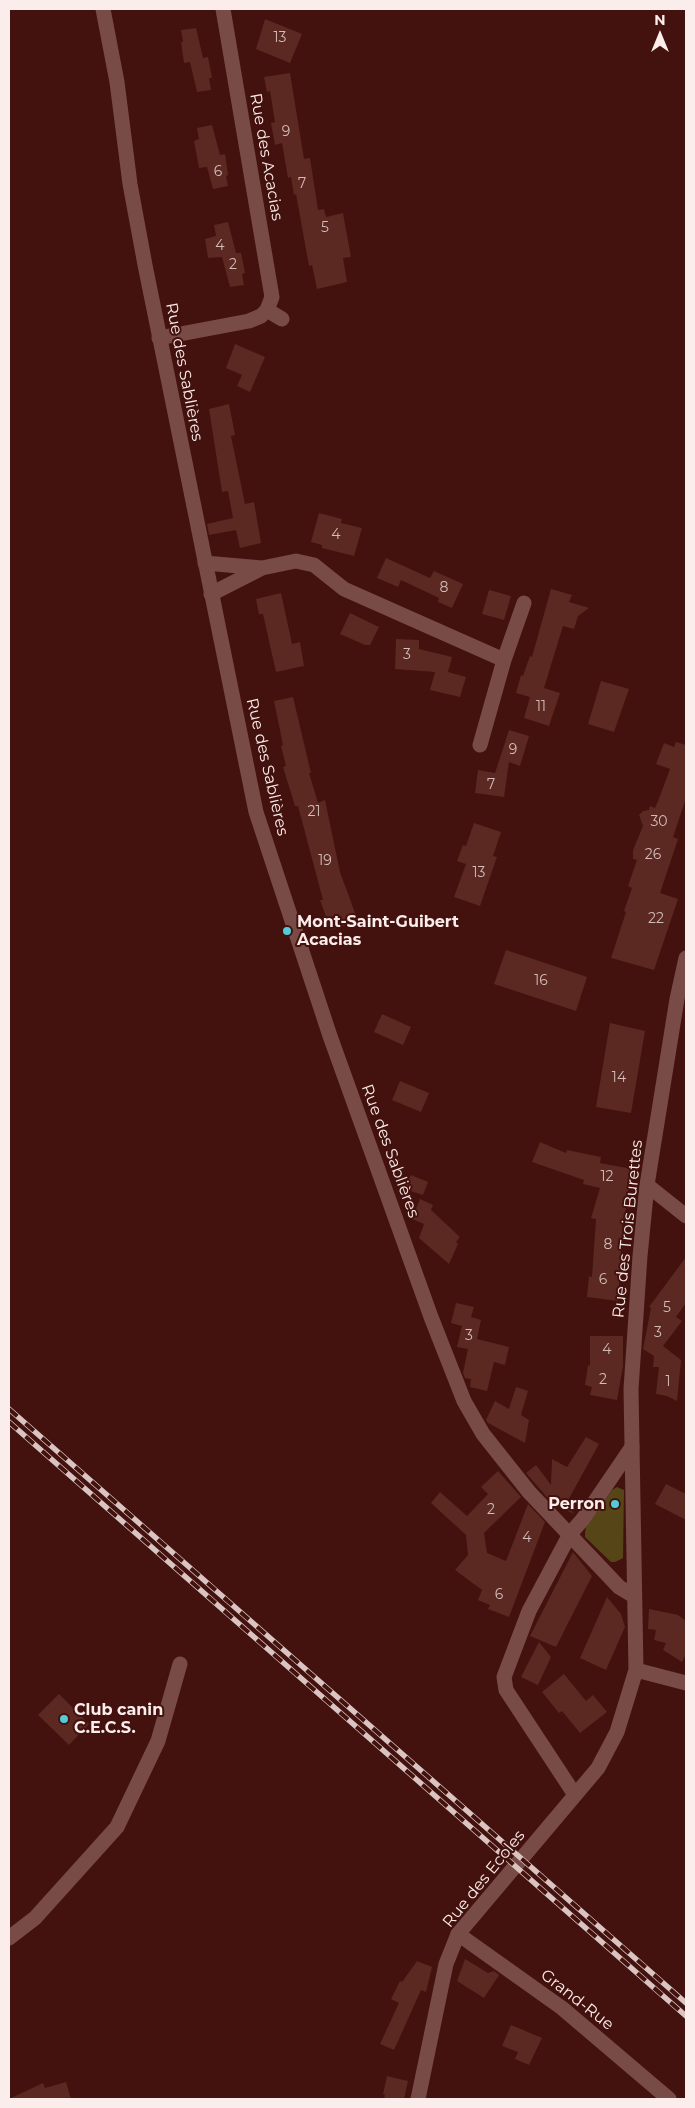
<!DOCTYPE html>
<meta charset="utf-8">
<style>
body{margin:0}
#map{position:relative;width:695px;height:2108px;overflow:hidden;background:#43120e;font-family:Montserrat,sans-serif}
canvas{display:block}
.frame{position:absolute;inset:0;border:10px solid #fbedeb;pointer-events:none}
.north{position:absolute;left:635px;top:10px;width:50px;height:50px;-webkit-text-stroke:4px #43120e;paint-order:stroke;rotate:0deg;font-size:14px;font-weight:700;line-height:20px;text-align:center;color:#fbedeb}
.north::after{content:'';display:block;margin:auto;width:18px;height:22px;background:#fbedeb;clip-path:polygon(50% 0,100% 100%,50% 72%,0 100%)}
</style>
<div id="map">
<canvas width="695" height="2108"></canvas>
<div class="frame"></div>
<div class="north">N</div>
</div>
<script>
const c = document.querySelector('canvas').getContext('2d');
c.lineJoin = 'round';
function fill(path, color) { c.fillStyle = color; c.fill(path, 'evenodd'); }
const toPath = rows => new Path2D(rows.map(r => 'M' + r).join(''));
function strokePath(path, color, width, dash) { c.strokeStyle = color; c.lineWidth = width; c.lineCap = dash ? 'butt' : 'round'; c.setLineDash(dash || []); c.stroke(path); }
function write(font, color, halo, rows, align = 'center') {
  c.font = font + ' Montserrat,sans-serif'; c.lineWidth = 4; c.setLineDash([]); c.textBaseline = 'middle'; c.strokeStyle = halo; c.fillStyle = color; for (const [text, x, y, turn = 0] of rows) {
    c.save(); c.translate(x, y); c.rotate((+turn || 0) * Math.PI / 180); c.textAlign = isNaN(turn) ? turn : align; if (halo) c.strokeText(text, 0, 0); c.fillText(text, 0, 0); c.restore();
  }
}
fill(toPath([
 [617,1487,624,1490,623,1558,615,1562,611,1562,585,1537,585,1533,586,1527,612,1490]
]), '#564517');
fill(toPath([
 [265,19,302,34,290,63,256,49],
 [196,28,203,58,208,57,212,78,209,78,211,90,197,92,190,62,184,63,181,42,183,42,181,30],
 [290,73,304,159,310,158,318,210,324,209,326,217,343,213,351,257,343,258,347,282,317,289,312,265,309,266,296,194,294,195,291,177,288,178,282,143,275,145,271,123,275,122,270,91,267,92,264,77],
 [212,125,220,155,225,154,228,175,226,176,228,186,213,189,207,167,199,168,194,141,199,139,197,128],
 [228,222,236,253,241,253,245,273,242,274,244,285,230,287,222,257,208,258,205,239,216,236,214,225],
 [235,344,265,357,250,392,237,386,242,375,226,368],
 [229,404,235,435,231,436,245,504,254,502,261,543,240,548,236,530,209,535,207,524,233,518,228,491,222,492,209,409],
 [319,513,342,519,341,523,362,528,354,556,322,548,322,545,311,542],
 [386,558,430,578,434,571,463,584,452,608,438,602,439,598,401,580,398,587,377,578],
 [551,589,572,595,569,602,589,608,578,616,574,629,563,626,544,688,560,693,549,726,524,718,530,697,516,693,521,675,523,676,530,656,532,657],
 [489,590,511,596,504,620,482,614],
 [281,593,292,644,300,642,304,666,276,672,263,614,259,614,256,599],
 [350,613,379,627,370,645,365,645,340,634],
 [396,639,419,640,419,649,452,657,448,672,466,677,460,697,430,690,435,672,395,669],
 [601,681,629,689,614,732,588,724],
 [293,697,311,773,309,773,318,803,325,800,340,872,358,921,331,930,320,900,323,900,298,806,295,806,283,767,286,766,281,746,283,745,274,701],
 [509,730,529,736,520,766,509,762,504,797,475,793,478,770,495,773],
 [676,742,686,745,686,798,673,837,678,839,660,893,678,899,654,970,611,958,626,912,624,911,632,888,628,886,637,860,633,859,633,850,643,826,639,815,643,811,649,810,650,806,655,808,658,801,670,769,656,764,664,743,674,747],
 [474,823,501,832,493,856,497,857,480,906,454,897,466,864,457,861,463,845,466,846],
 [506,950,587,977,576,1011,494,984],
 [382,1014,411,1027,403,1045,374,1032],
 [610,1023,645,1031,631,1113,596,1107],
 [400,1081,429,1093,421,1112,392,1100],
 [540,1142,566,1153,567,1150,601,1157,600,1163,632,1169,627,1197,629,1198,623,1219,618,1301,587,1297,589,1276,592,1277,596,1219,591,1218,600,1188,583,1184,584,1180,532,1162],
 [411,1175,428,1182,423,1195,404,1189],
 [420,1199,433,1205,431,1210,460,1237,456,1242,458,1244,449,1264,419,1238,424,1224,412,1219],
 [686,1257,686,1303,676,1317,682,1321,663,1346,681,1360,677,1401,667,1396,656,1394,659,1367,653,1367,654,1356,643,1349,651,1308,649,1307],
 [456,1303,474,1307,471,1317,481,1320,477,1339,509,1347,505,1365,494,1362,487,1391,470,1387,471,1379,465,1378,463,1373,468,1349,457,1347,462,1326,451,1323],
 [590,1336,623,1336,623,1366,617,1400,590,1395,592,1387,585,1385,588,1365,590,1366],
 [516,1387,528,1391,521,1415,529,1420,525,1443,488,1423,486,1420,495,1401,509,1409],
 [586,1437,599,1444,566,1504,574,1514,552,1503,526,1473,536,1465,551,1485,552,1459,567,1467],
 [498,1471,521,1497,484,1533,487,1553,506,1561,528,1504,545,1522,509,1617,488,1609,490,1605,478,1600,482,1590,455,1570,468,1555,466,1535,431,1503,440,1492,467,1516,488,1494,481,1487],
 [666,1484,686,1494,686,1520,655,1504],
 [573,1552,592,1576,556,1647,530,1636],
 [607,1597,621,1614,625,1627,606,1670,580,1658],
 [649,1609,678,1615,686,1621,686,1654,682,1662,663,1650,666,1643,654,1640,656,1630,648,1629],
 [539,1642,551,1657,538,1685,521,1677],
 [564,1674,586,1701,593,1695,607,1712,580,1733,562,1711,559,1713,542,1692],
 [59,1694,89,1724,69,1745,38,1715],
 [465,1959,488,1973,494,1971,499,1975,484,1998,457,1981],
 [417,1961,432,1967,426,1992,421,1990,394,2050,380,2044,399,2003,391,1999,400,1981,402,1982],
 [511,2025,542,2038,529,2065,515,2059,518,2052,502,2046],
 [387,2076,408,2081,404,2099,384,2099,385,2095,383,2094],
 [66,2082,71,2099,9,2099,43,2083,45,2088]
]), '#5b2822');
strokePath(toPath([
 [267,310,282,319],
 [159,338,249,321,261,316,267,310,272,297,223,9],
 [205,563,262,568,296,561,314,565,344,589,504,660],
 [211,594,262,568],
 [480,745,504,660,524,603],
 [647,1185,686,1216],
 [575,1795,506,1690,504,1677,529,1611,570,1534,583,1519,632,1447],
 [458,1934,562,2008,669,2099],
 [9,1938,35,1918,117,1827,158,1741,180,1664]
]), '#784b46', 15);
strokePath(toPath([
 [103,9,117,82,130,184,145,265,256,812,330,1036,431,1317,464,1401,483,1434,529,1492,619,1587,634,1596],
 [636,1670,686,1683],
 [418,2099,446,1964,458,1934,598,1768,617,1732,636,1670,631,1389,640,1256,647,1185,677,999,686,958]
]), '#784b46', 15);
const rail = toPath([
 [9,1409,686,2003],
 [9,1422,686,2016]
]);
strokePath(rail, '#d9c4c2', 5.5);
strokePath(rail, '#43120e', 4, [11]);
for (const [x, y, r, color] of [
 [287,931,5,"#53cbdb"],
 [615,1504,5,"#53cbdb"],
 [64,1719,5,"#53cbdb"]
]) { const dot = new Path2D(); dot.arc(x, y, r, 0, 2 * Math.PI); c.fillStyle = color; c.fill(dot); strokePath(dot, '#43120e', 2); }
write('14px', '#d3bcb9', null, [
 ["13",280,38],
 ["9",286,132],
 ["6",218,172],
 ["7",302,184],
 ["5",325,228],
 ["4",220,246],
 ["2",233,265],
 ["4",336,535],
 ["8",444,588],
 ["3",407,655],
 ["11",541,707],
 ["9",513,750],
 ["7",491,785],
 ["21",314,812],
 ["30",659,822],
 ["26",653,855],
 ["19",325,861],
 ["13",479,873],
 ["22",656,919],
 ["16",541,981],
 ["14",619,1078],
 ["12",607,1177],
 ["8",608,1245],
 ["6",603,1280],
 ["5",667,1308],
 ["3",658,1333],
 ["3",469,1336],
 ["4",607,1350],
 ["2",603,1380],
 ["1",668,1382],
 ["2",491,1510],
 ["4",527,1538],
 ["6",499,1595]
]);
write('16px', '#fbedeb', '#43120e', [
 ["Rue des Acacias",266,157,80],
 ["Rue des Sablières",184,372,79],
 ["Rue des Sablières",267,767,77],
 ["Rue des Sablières",390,1151,70],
 ["Rue des Trois Burettes",628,1229,-84],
 ["Rue des Ecoles",484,1879,-51],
 ["Grand-Rue",577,2000,38]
]);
write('bold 16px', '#fbedeb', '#43120e', [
 ["Mont-Saint-Guibert",297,922],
 ["Acacias",297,940],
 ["Perron",605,1504,"right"],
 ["Club canin",74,1710],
 ["C.E.C.S.",74,1728]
], 'left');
</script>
